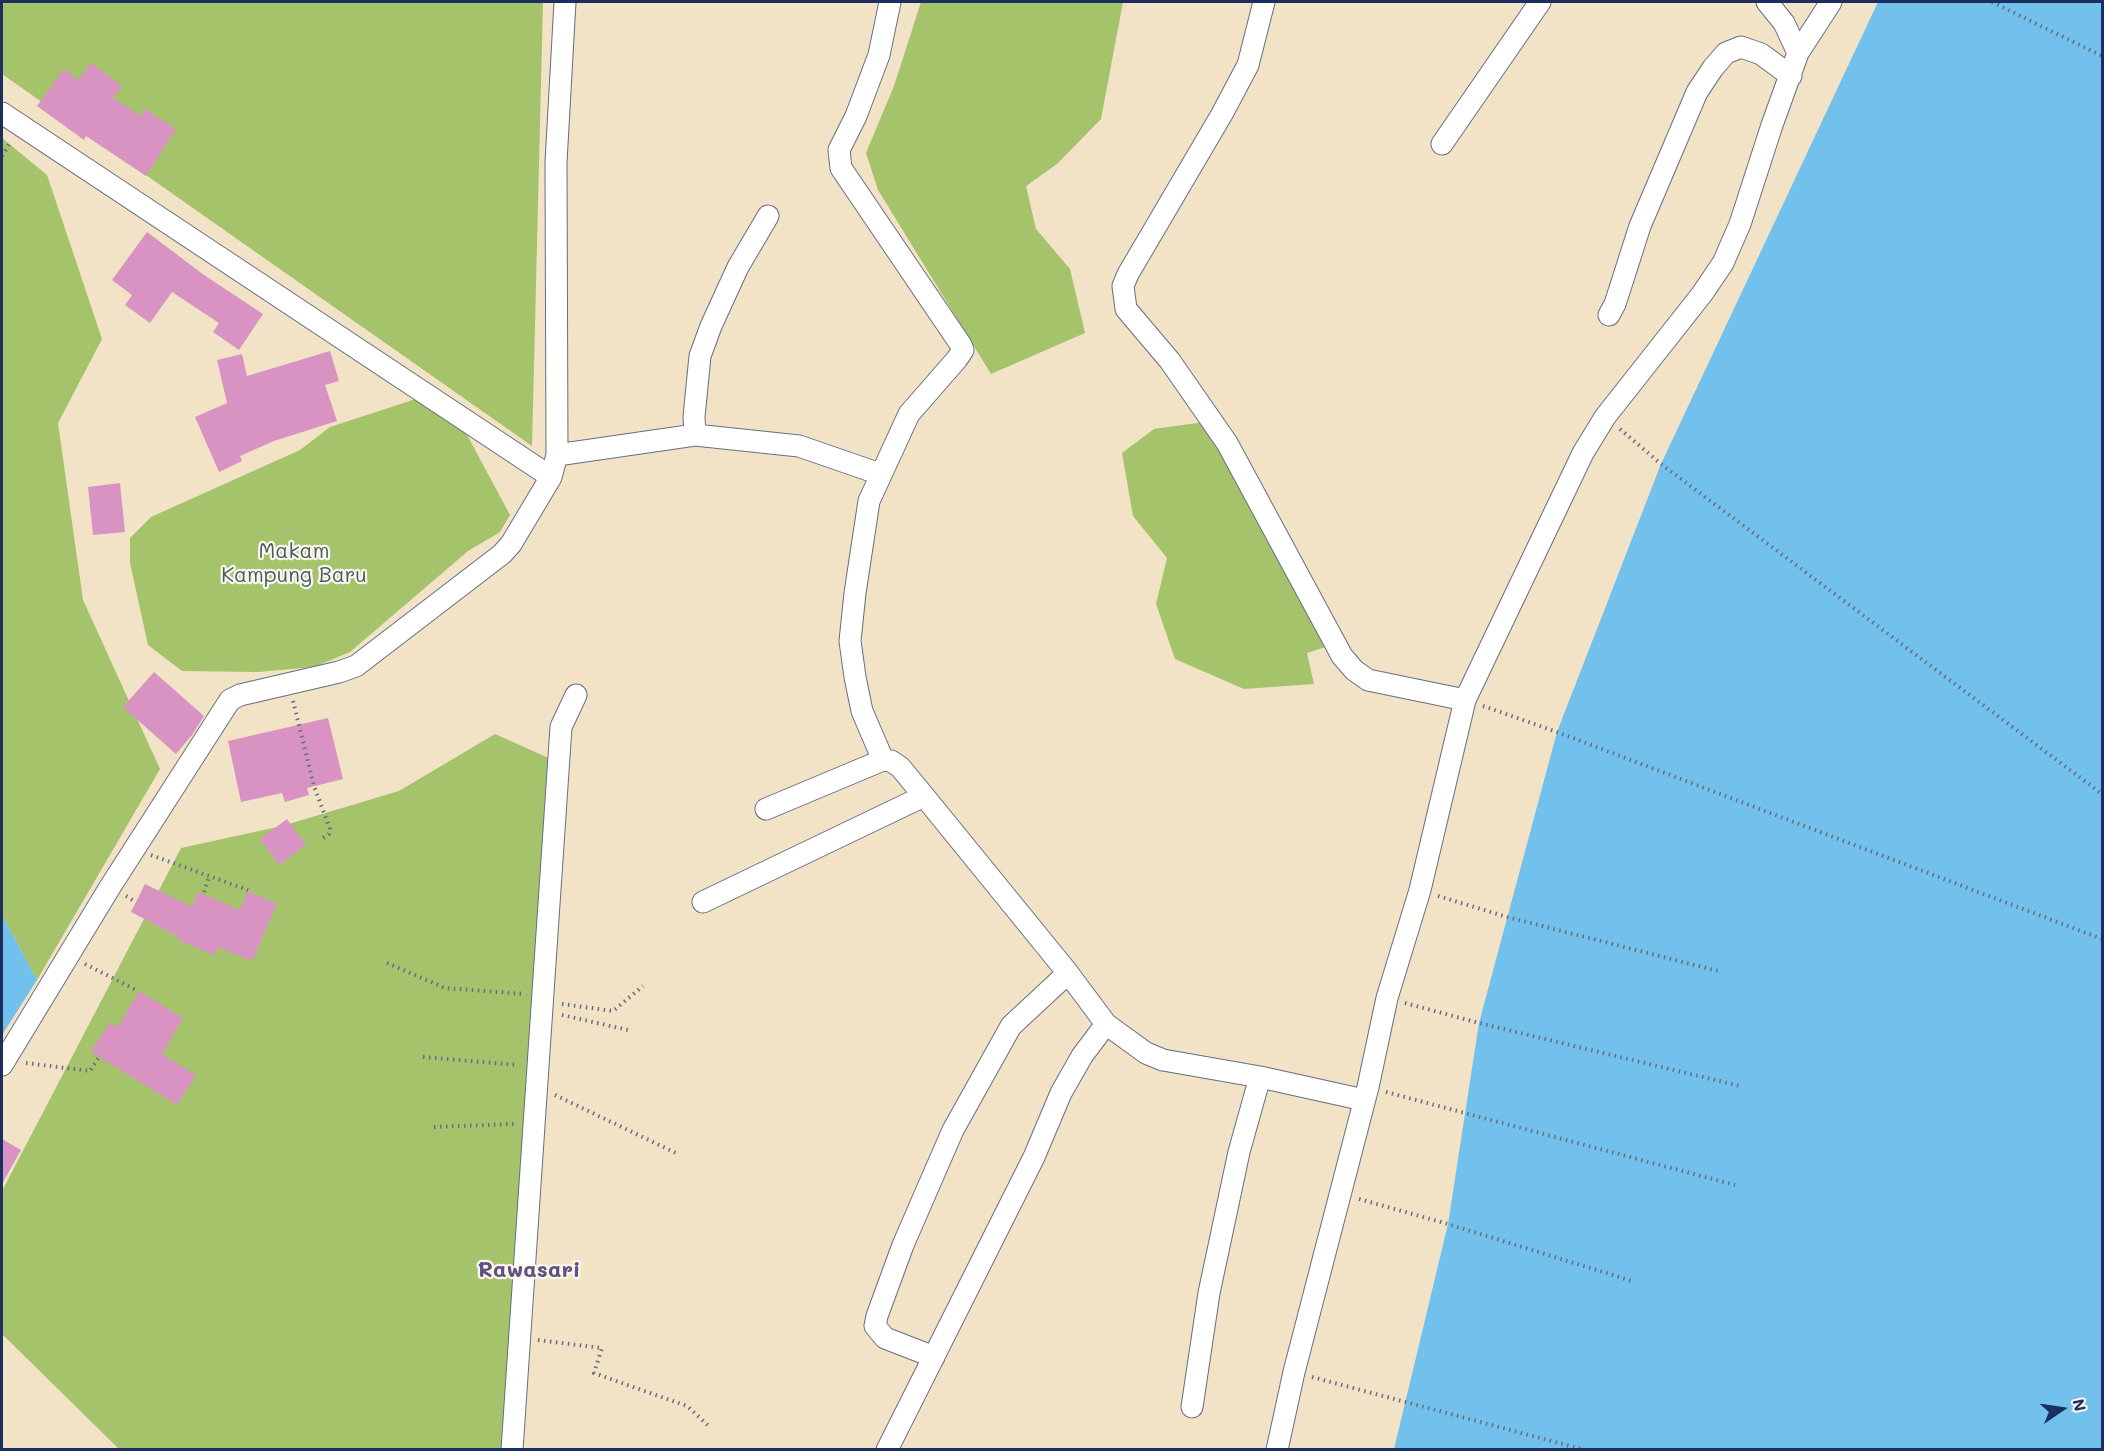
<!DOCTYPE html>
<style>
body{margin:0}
#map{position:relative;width:2104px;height:1451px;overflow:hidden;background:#f2e2c6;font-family:Mali,sans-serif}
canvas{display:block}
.frame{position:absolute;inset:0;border:3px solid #1b2f5e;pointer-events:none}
.north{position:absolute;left:2032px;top:1379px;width:60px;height:60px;-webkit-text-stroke:4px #fbf7ec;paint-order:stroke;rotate:77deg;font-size:16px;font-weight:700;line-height:24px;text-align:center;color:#1b2f5e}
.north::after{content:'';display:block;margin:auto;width:21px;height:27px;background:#1b2f5e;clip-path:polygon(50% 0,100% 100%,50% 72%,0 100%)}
</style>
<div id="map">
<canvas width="2104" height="1451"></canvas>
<div class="frame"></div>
<div class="north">N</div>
</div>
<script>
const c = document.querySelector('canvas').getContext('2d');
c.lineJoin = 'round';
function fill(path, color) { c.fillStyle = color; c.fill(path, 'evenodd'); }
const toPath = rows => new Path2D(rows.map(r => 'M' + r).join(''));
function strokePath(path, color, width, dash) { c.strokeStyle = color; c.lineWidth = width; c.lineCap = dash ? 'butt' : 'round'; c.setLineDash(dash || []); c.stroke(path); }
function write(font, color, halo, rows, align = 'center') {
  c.font = font + ' Mali,sans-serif'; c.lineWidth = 4.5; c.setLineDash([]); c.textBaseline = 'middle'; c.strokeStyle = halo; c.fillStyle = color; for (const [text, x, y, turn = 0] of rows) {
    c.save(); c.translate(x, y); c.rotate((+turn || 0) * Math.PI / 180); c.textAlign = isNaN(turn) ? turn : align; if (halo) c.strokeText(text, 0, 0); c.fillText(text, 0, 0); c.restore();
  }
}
fill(toPath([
 [2,2,543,2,532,446,2,74],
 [921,2,1123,2,1101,119,1057,164,1026,186,1036,229,1070,269,1085,333,991,374,878,190,866,153,894,86],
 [2,138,47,175,102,339,58,423,83,600,160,769,37,980,2,915],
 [419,398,466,433,510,515,500,532,468,551,350,652,314,667,258,672,182,671,148,645,130,563,130,538,151,517,300,450,330,427],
 [1204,422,1329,646,1307,653,1314,684,1244,689,1175,659,1156,604,1167,558,1133,516,1122,453,1154,429],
 [495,734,562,764,523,1449,119,1449,2,1334,2,1191,181,848,282,826,399,791]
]), '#a4c36b');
fill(toPath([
 [1878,2,2102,2,2102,1449,1394,1449,1448,1224,1479,1023,1557,732,1661,464],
 [2,915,37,980,2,1035]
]), '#71c1ec');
fill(toPath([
 [91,63,122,86,113,98,141,116,145,109,176,129,146,176,86,136,84,140,37,106,64,69,78,80],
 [147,232,204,275,263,314,239,350,213,332,219,323,172,292,150,323,125,305,132,295,112,280],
 [330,351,339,381,325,385,337,421,274,441,240,456,242,461,219,472,195,417,227,403,217,360,242,354,247,376],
 [120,483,125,532,93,535,88,487],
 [154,672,204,716,192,735,176,754,123,707],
 [328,718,343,779,307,788,309,795,285,802,282,793,241,802,228,741],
 [287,819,306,845,279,865,260,839],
 [145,884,192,907,198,892,240,910,248,891,277,904,252,961,218,947,215,955,178,940,179,937,131,912],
 [139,991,183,1018,162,1054,196,1075,177,1105,91,1052,110,1022,118,1027],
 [2,1139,21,1150,2,1184]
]), '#d993c3');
const street = toPath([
 [1264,2,1248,65,1222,114,1128,274,1123,286,1126,309,1170,361,1227,443,1342,656,1354,670,1368,680,1465,700],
 [1798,53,1831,2],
 [2,113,551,477],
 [1442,144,1540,2],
 [1609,315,1615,304,1640,226,1697,92,1713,68,1726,53,1741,47,1761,54,1791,76],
 [695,435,694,417,700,356,711,326,738,267,768,216],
 [557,455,695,435,799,446,880,474],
 [883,760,862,711,855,677,850,641,855,593,869,501,909,414,957,359,963,350,961,345,841,168,839,150,856,116,879,55,890,2],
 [766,809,883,760,891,761,900,767,924,796,1068,973,1106,1024,1146,1053,1163,1060,1260,1077,1364,1100],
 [703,902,924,796],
 [2,1065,110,887,230,700,240,695,339,672,356,666,502,554,511,544,551,477,557,455,556,162,565,2],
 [934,1357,885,1338,875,1326,877,1316,903,1245,953,1130,1011,1026,1068,973],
 [1192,1407,1209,1293,1239,1152,1260,1077],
 [512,1450,561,727,576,695],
 [887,1450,1034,1157,1061,1093,1082,1056,1106,1024],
 [1277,1450,1294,1372,1368,1087,1387,998,1420,890,1465,700,1583,453,1605,417,1702,294,1723,263,1740,224,1772,125,1798,53,1784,23,1767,2]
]);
strokePath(street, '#666e82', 23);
strokePath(toPath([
 [1992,2,2102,56],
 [2,156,11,141],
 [1620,429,1661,464,2102,794],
 [293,701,314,786,330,829,329,834,320,840],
 [1483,706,1557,732,2102,939],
 [151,855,248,890],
 [204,892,210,875],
 [126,896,134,901],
 [1438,896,1507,917,1718,971],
 [387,963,445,988,525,994],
 [85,964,136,990],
 [1405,1003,1479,1023,1740,1086],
 [562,1004,613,1011,643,986],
 [562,1015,628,1030],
 [423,1057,518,1065],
 [26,1063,90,1071,99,1057],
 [1386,1092,1735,1185],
 [555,1095,678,1154],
 [434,1127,514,1124],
 [1359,1199,1448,1224,1632,1281],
 [538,1340,602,1348,594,1373,687,1406,711,1428],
 [1312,1377,1585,1450]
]), '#666e82', 4, [1.5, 4.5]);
strokePath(street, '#fff', 21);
write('21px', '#445b62', '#fbf7ec', [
 ["Makam",294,552],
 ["Kampung Baru",294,576]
]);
write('bold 22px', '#5e5281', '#fbf7ec', [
 ["Rawasari",529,1270]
]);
</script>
